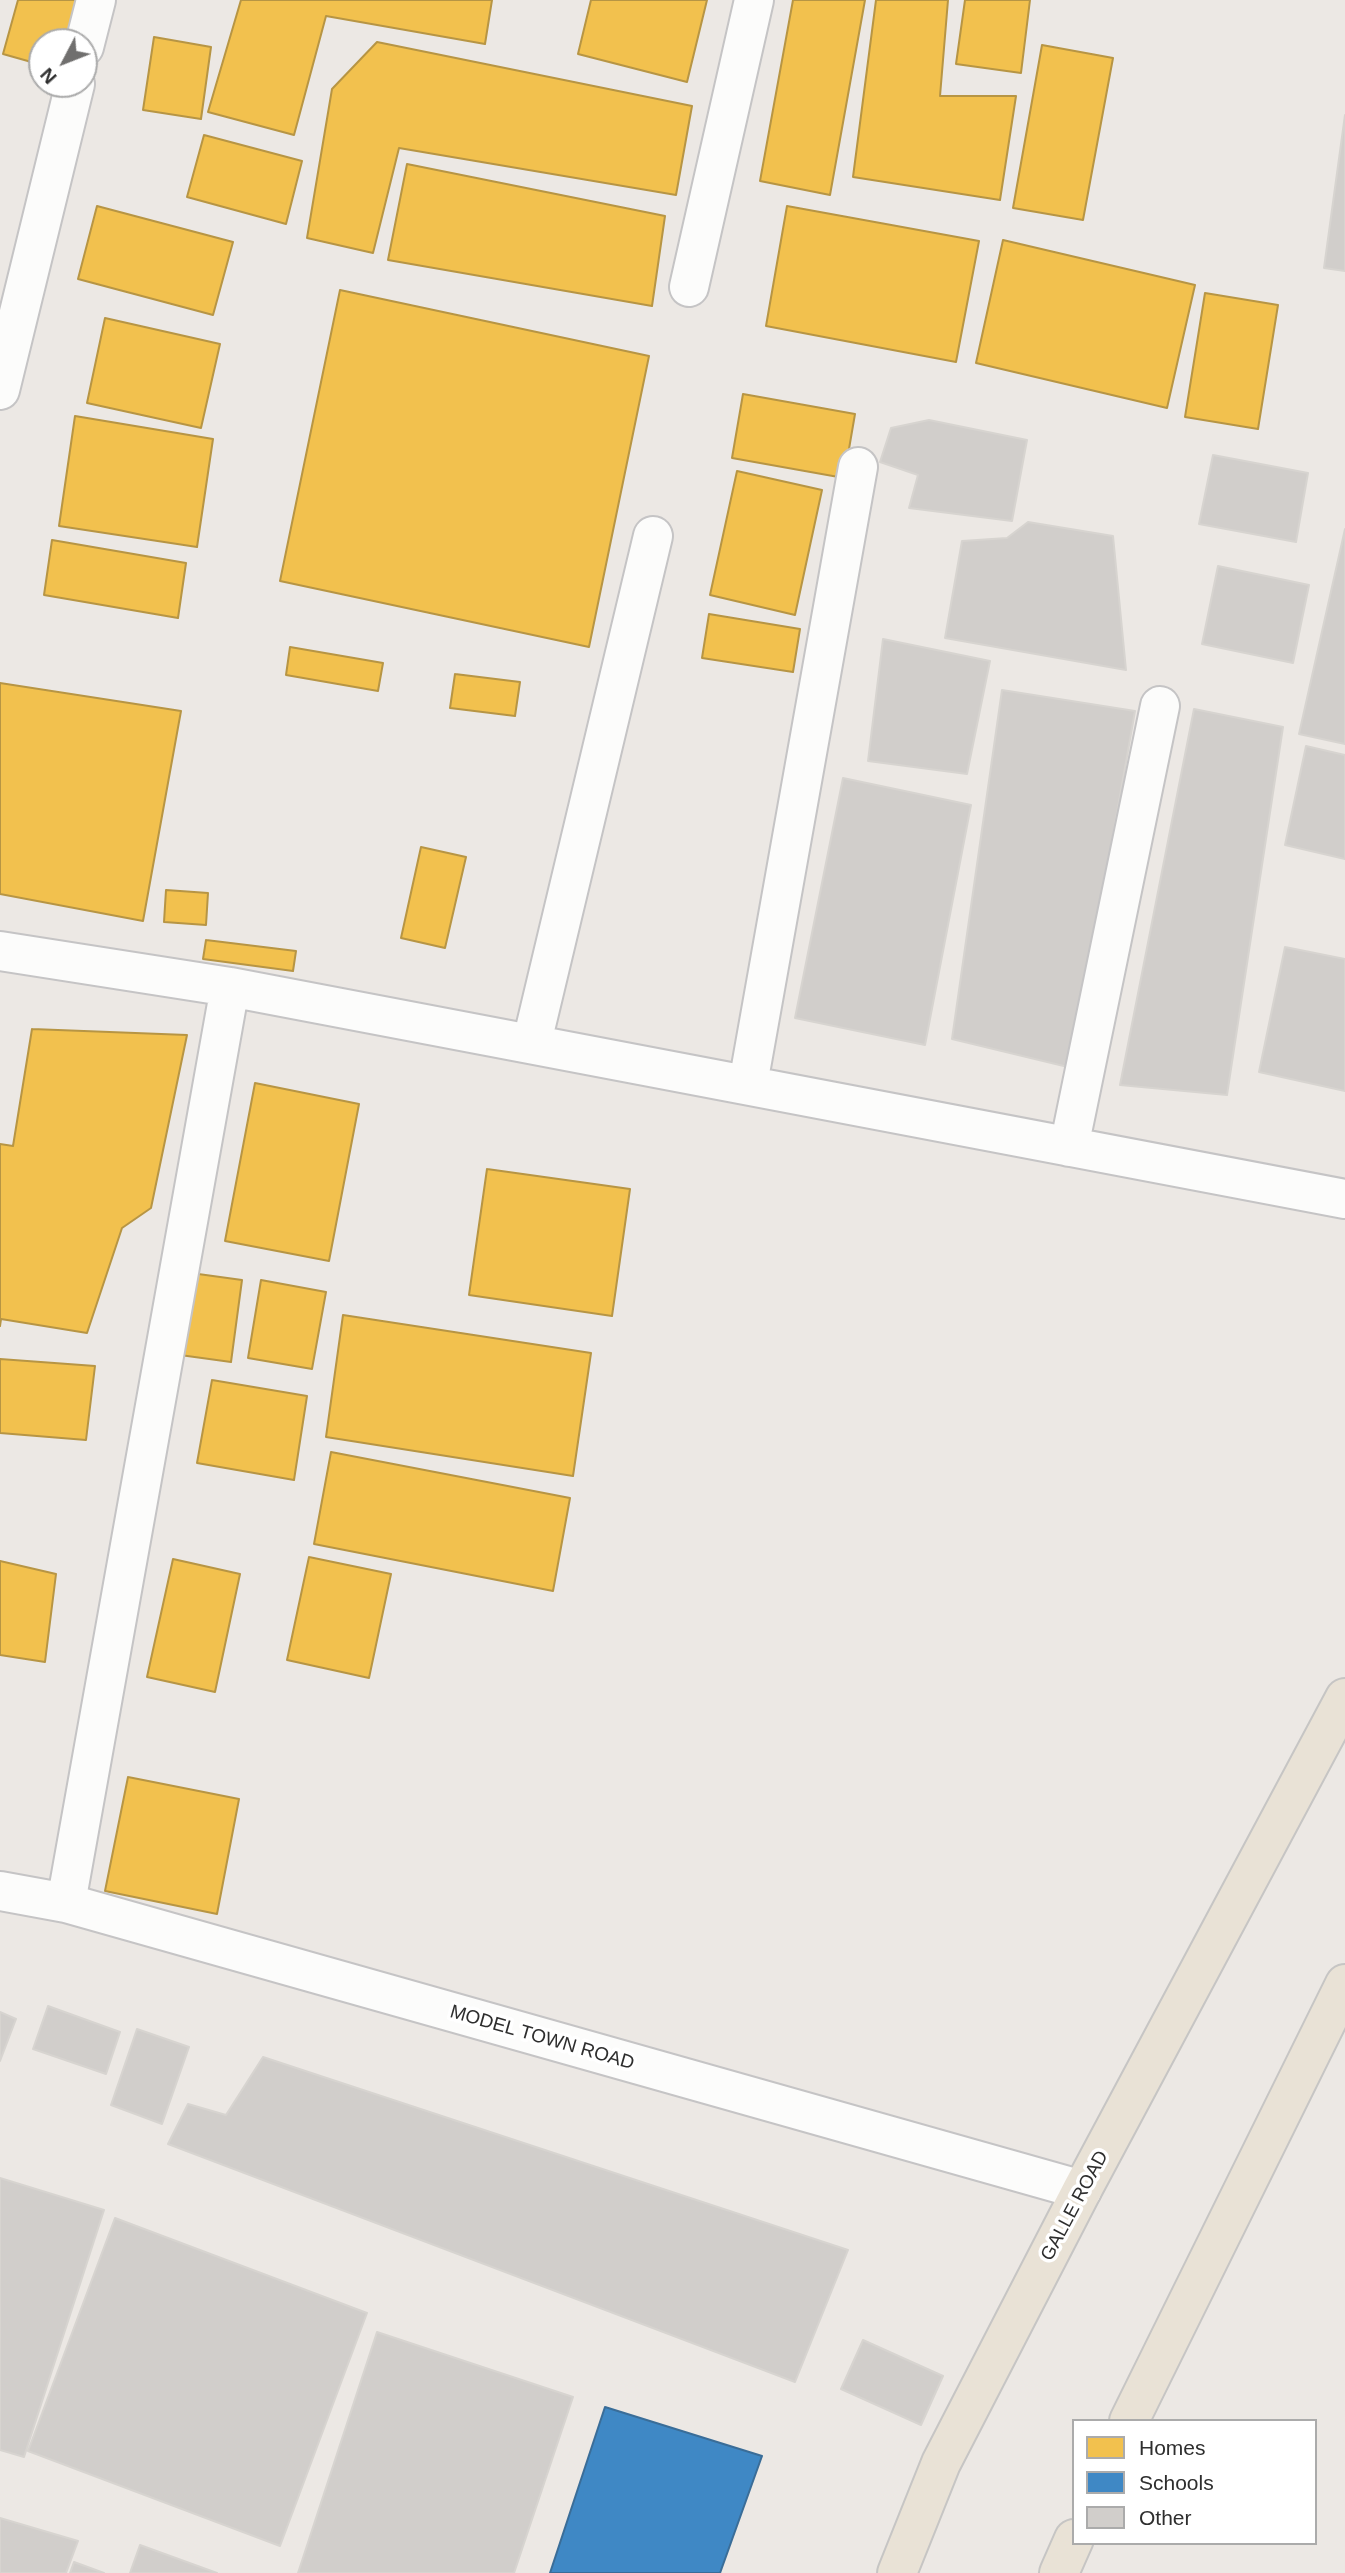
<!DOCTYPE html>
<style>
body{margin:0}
#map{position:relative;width:1345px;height:2573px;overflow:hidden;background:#ece8e4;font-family:Helvetica,sans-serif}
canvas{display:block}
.legend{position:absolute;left:1072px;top:2419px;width:245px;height:126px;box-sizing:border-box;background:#fff;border:2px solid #ababab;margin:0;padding:9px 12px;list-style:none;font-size:21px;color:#2e2e2e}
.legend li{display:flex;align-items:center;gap:14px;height:35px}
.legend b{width:35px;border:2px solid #ababab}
.north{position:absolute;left:28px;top:28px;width:70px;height:70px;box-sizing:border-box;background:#fff;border:2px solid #ababab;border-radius:50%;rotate:228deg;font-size:19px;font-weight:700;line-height:28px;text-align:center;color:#2e2e2e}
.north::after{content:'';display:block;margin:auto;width:24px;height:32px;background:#706f6e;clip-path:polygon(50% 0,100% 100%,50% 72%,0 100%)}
</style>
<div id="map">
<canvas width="1345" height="2573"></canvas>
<ul class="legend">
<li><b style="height:19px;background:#f2c14e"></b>Homes</li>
<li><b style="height:19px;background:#3f88c5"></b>Schools</li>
<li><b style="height:19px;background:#d1cecb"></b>Other</li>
</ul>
<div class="north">N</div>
</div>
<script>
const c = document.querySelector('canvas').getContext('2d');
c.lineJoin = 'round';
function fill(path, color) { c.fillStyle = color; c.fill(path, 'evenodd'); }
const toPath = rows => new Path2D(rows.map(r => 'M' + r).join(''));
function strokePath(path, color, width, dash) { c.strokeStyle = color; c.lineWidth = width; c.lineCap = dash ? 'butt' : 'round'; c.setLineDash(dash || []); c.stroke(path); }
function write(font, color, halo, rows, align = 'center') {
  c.font = font + ' Helvetica,sans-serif'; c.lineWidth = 7; c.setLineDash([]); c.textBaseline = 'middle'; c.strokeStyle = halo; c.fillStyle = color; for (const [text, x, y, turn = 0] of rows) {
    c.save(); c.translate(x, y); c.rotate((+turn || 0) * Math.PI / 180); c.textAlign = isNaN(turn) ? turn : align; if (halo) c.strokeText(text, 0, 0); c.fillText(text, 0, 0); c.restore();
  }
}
const homes = toPath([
 [18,0,89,0,77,42,42,42,42,65,3,54,18,0],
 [241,0,492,0,485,44,326,16,294,135,208,112,241,0],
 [591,0,707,0,687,82,578,54,591,0],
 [793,0,865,0,830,195,760,181,793,0],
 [876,0,948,0,940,96,1016,96,1000,200,853,177,876,0],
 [965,0,1030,0,1021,73,956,64,965,0],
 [154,37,211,47,201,119,143,110,154,37],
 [377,42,692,106,676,195,399,148,373,253,307,238,332,89,377,42],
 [1042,45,1113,58,1083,220,1013,208,1042,45],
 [204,135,302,161,286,224,187,197,204,135],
 [407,164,665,216,652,306,388,260,407,164],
 [97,206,233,242,213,315,78,279,97,206],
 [787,206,979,241,956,362,766,326,787,206],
 [1003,240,1195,285,1167,408,976,363,1003,240],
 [340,290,649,356,589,647,280,581,340,290],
 [1205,293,1278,305,1258,429,1185,417,1205,293],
 [105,318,220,344,201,428,87,403,105,318],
 [743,394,855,414,844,478,732,458,743,394],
 [75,416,213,439,197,547,59,526,75,416],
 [737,471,822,490,795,615,710,595,737,471],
 [52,540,186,563,178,618,44,595,52,540],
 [709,614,800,629,793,672,702,658,709,614],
 [290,647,383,663,378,691,286,675,290,647],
 [455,674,520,682,515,716,450,708,455,674],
 [0,683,181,711,143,921,0,894,0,683],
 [421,847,466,857,445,948,401,938,421,847],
 [166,890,208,893,206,925,164,922,166,890],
 [206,940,296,951,293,971,203,959,206,940],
 [32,1029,187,1035,151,1208,122,1228,87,1333,1,1319,0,1326,0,1144,13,1146,32,1029],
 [255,1083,359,1104,329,1261,225,1241,255,1083],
 [487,1169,630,1189,612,1316,469,1295,487,1169],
 [191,1273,242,1280,231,1362,180,1355,191,1273],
 [261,1280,326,1292,312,1369,248,1358,261,1280],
 [343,1315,591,1353,573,1476,326,1437,343,1315],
 [0,1359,95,1366,86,1440,0,1433,0,1359],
 [212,1380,307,1396,294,1480,197,1463,212,1380],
 [331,1452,570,1498,553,1591,314,1544,331,1452],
 [309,1557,391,1574,369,1678,287,1660,309,1557],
 [173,1559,240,1574,215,1692,147,1677,173,1559],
 [0,1561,56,1574,45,1662,0,1655,0,1561],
 [128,1777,239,1799,217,1914,105,1891,128,1777]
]);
fill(homes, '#f2c14e');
strokePath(homes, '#b79544', 2);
const schools = toPath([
 [605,2407,762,2456,720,2573,550,2573,605,2407]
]);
fill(schools, '#3f88c5');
strokePath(schools, '#3a6d98', 2);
const building = toPath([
 [1345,115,1345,271,1324,268,1345,115],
 [929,420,1027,440,1012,521,909,508,918,475,880,462,891,428,929,420],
 [1213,455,1308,473,1296,542,1199,524,1213,455],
 [1028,522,1113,536,1126,670,945,638,962,541,1007,538,1028,522],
 [1345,529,1345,744,1299,734,1345,529],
 [1218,566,1309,585,1293,663,1202,644,1218,566],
 [883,639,990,661,967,774,868,761,883,639],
 [1002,690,1135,711,1072,1068,952,1039,1002,690],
 [1194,709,1283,727,1227,1095,1120,1085,1194,709],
 [1306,746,1345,755,1345,859,1285,845,1306,746],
 [843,778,971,805,925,1045,795,1018,843,778],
 [1285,947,1345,959,1345,1091,1259,1072,1285,947],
 [48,2006,120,2032,106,2074,33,2049,48,2006],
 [0,2012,16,2019,0,2061,0,2012],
 [137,2029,189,2047,162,2124,111,2105,137,2029],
 [263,2057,848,2250,795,2382,168,2144,188,2104,226,2115,263,2057],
 [0,2178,104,2210,24,2457,0,2450,0,2178],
 [115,2218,367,2313,280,2546,28,2451,115,2218],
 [377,2332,573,2397,514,2573,298,2573,377,2332],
 [863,2340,943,2376,921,2425,841,2389,863,2340],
 [0,2518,78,2541,66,2573,0,2573,0,2518],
 [140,2545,217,2573,130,2573,140,2545],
 [74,2562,104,2573,70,2573,74,2562]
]);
fill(building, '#d1cecb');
strokePath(building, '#d7d4d0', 2);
const minor = toPath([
 [84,47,96,0],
 [689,287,754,0],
 [0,390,75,84],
 [0,951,230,987,1345,1199],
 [532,1042,653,536],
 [748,1084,858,467],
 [1069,1147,1160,706],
 [0,1891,66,1903,1082,2190],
 [66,1903,230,987]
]);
const trunk = toPath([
 [1129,2421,1345,1984],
 [897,2573,941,2463,1082,2190,1345,1698],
 [1059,2573,1074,2539]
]);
strokePath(minor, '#c5c4c5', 42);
strokePath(trunk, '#c6c5c4', 42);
strokePath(minor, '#fcfcfb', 38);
strokePath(trunk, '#e9e2d6', 38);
write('19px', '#2e2e2e', '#fff', [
 ["MODEL TOWN ROAD",542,2038,16],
 ["GALLE ROAD",1075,2206,-62]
]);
</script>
